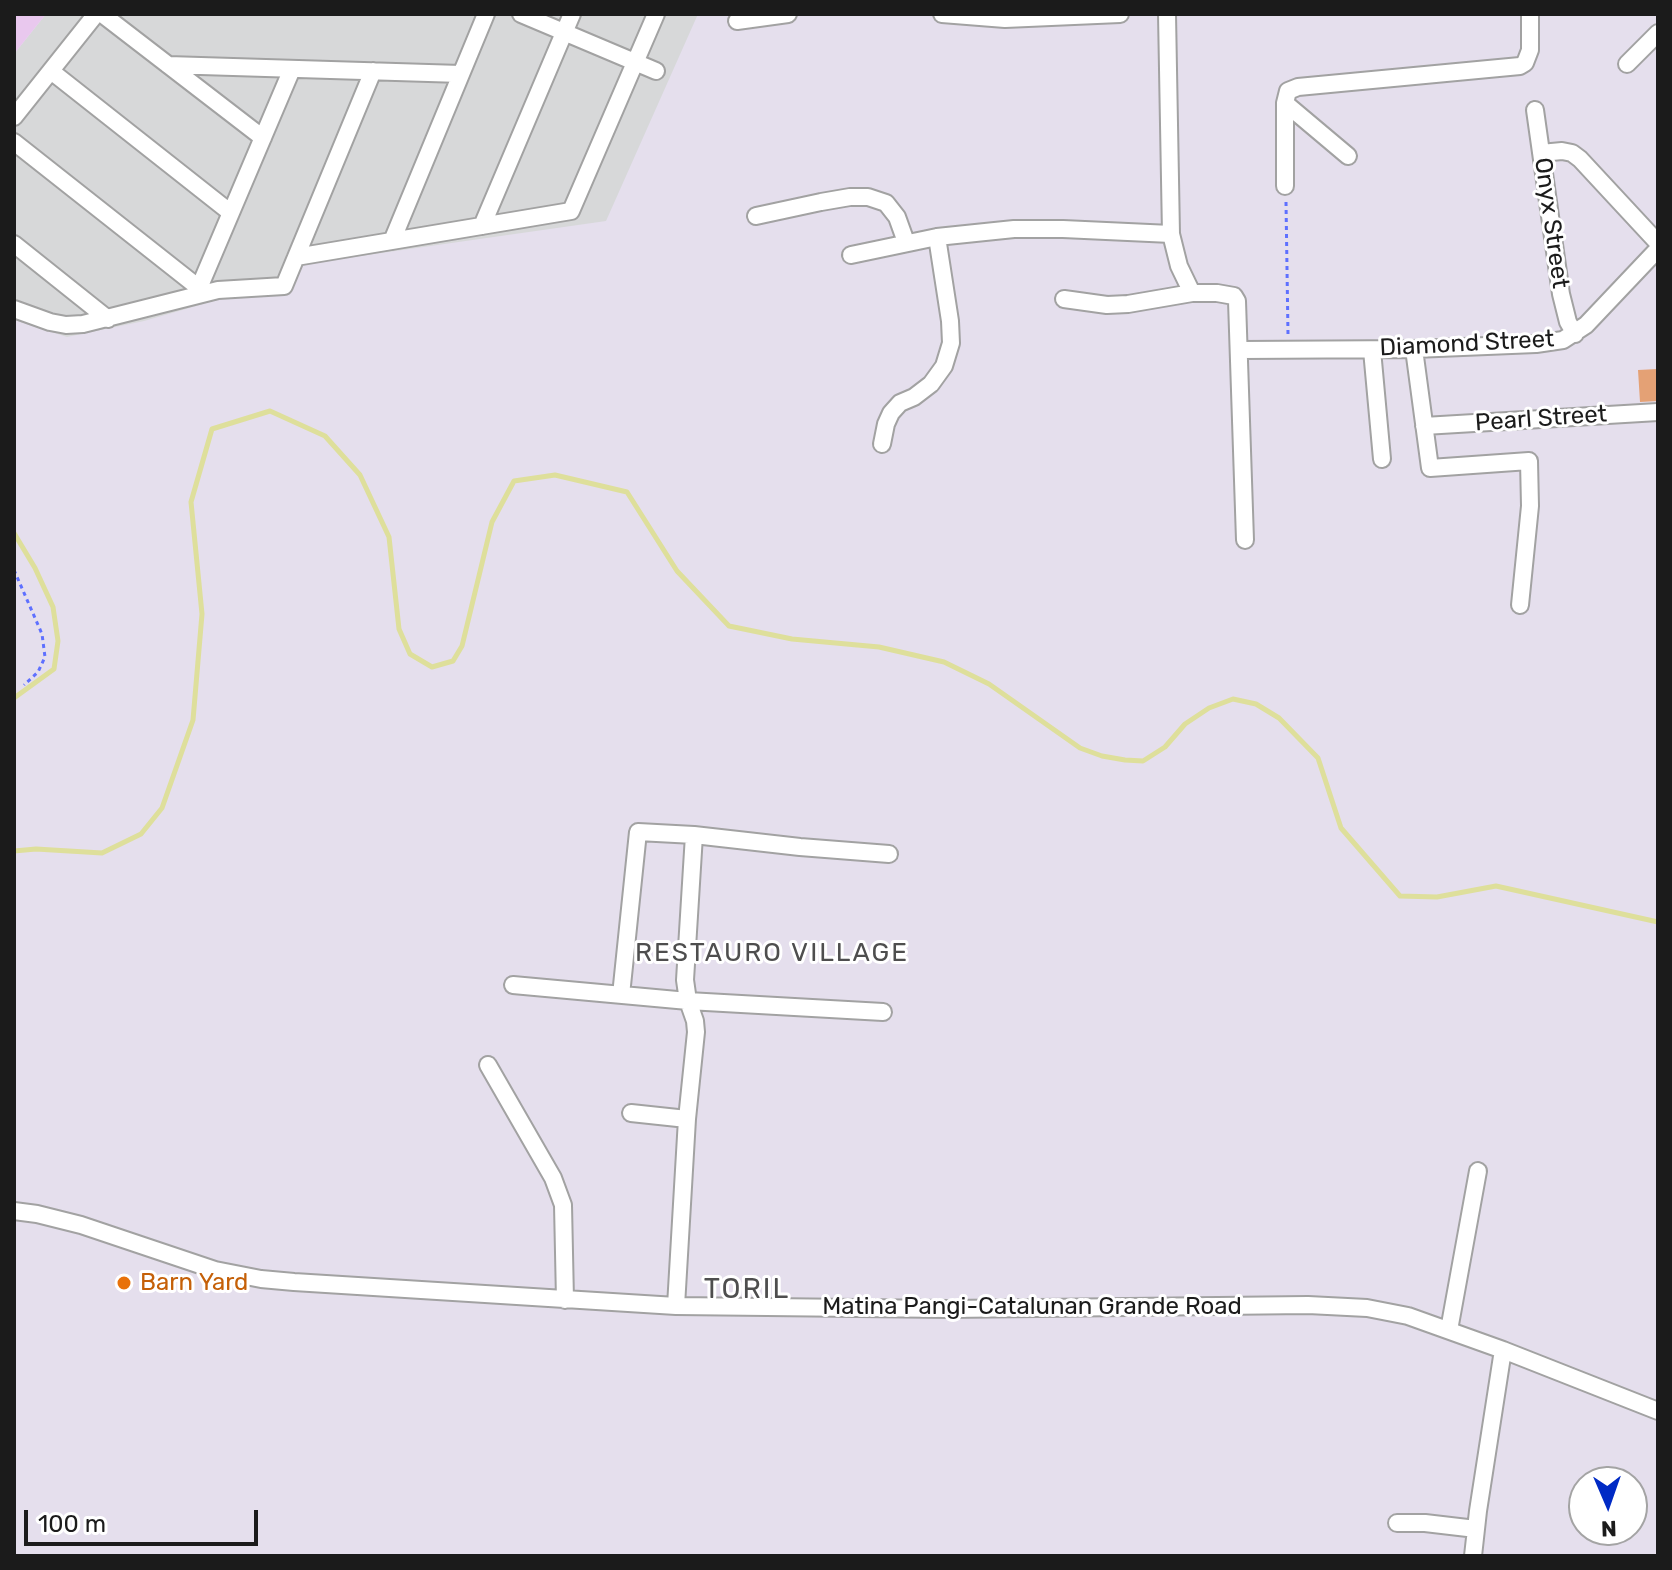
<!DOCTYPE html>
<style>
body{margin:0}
#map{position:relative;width:1672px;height:1570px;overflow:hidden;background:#e5dfed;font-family:Rubik,sans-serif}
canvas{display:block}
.frame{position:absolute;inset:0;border:16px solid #1b1b1b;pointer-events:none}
.north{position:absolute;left:1568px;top:1466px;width:80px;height:80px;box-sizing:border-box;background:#fff;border:2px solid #a4a4a4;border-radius:50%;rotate:178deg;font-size:22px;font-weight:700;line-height:32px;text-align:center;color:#1b1b1b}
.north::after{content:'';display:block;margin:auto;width:28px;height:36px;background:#002ac5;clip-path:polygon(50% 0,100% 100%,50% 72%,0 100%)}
.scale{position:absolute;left:24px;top:1510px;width:234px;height:36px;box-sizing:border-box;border:4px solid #1b1b1b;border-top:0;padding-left:10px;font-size:24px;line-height:28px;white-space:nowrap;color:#1b1b1b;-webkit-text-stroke:6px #fff;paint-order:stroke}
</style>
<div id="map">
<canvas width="1672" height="1570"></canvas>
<div class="frame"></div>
<div class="north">N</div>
<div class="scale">100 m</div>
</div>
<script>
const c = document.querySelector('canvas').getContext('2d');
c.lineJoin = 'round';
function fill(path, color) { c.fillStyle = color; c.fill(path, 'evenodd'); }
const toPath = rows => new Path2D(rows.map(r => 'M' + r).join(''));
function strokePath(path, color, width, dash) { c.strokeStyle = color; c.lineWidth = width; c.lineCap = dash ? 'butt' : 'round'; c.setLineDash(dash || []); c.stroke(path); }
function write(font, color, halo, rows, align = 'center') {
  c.font = font + ' Rubik,sans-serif'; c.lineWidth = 6; c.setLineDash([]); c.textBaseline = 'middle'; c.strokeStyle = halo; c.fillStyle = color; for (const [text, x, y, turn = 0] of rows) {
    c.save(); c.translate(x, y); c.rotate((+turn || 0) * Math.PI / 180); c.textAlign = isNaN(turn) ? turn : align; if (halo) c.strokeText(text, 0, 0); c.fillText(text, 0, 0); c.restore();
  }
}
fill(toPath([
 [46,14,698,14,606,221,304,264,285,294,238,294,144,321,67,337,14,320,14,54]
]), '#d7d8d9');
fill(toPath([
 [14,14,46,14,14,54]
]), '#e9c8ee');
fill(toPath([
 [1658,369,1658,401,1640,402,1638,370]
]), '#e4a175');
strokePath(toPath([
 [14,533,35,568,53,607,58,641,54,669,14,698],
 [14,851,36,849,102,853,141,834,162,808,193,720,202,614,191,502,212,429,270,411,325,436,360,475,389,537,399,629,410,654,432,667,453,661,462,646,492,522,514,481,555,475,627,492,677,571,729,626,792,639,879,647,944,662,989,684,1080,748,1102,756,1125,760,1143,761,1165,747,1185,724,1209,708,1233,699,1256,704,1279,718,1318,758,1341,828,1400,896,1437,897,1496,886,1658,922]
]), '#dedf9b', 5);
const minor = toPath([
 [102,14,263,138],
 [521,14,656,71],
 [942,14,1005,19,1120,14],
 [1167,14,1171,234,1179,266,1192,293],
 [737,21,788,14],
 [1627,64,1658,33],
 [168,65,461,74],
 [51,71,231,213],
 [1285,103,1348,156],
 [1535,110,1561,294,1568,322,1575,334],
 [14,117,96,14],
 [14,142,199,288,201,294],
 [1541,153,1562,151,1572,153,1580,159,1658,243],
 [1285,186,1285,103,1288,91,1298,87,1520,66,1525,63,1530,50,1530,14],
 [756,216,821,202,850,197,868,197,886,203,897,217,906,242],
 [482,226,572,14],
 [392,241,486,14],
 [14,244,108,319],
 [851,255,937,237,1014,229,1063,229,1171,234],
 [296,257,571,211,656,14],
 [199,288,292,69],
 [1064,299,1107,305,1128,304,1192,293,1217,293,1234,296,1237,301,1245,540],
 [14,309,50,322,66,325,83,324,218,290,284,286,373,71],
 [1414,349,1430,468,1529,461,1530,506,1520,605],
 [1240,350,1414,349,1536,344,1563,340,1586,325,1658,249],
 [1372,350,1382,459],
 [1424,426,1658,412],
 [882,444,886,424,891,413,900,403,914,397,931,384,944,366,951,343,950,321,937,237],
 [513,985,688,1001,883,1012],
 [621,995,638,832,694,835,800,847,889,854],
 [488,1065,553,1178,563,1205,565,1300],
 [631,1113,687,1119],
 [14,1211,37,1214,81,1225,215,1270,261,1279,294,1282,676,1306,948,1309,1308,1305,1367,1308,1408,1316,1503,1350,1658,1411],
 [676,1306,687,1119,696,1032,695,1021,688,1001,685,980,694,835],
 [1449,1330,1478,1171],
 [1397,1523,1425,1523,1476,1529],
 [1473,1556,1478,1511,1503,1350]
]);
strokePath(minor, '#a2a2a2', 20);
strokePath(toPath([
 [1286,202,1288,334],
 [14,570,42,634,45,657,38,672,24,685]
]), '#5e70ff', 3, [4, 4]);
strokePath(minor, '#fff', 16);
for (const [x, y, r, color] of [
 [124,1283,8,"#e8710a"]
]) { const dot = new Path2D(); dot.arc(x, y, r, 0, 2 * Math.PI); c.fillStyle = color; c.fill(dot); strokePath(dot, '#fff', 3); }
write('24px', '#1b1b1b', '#fff', [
 ["Onyx Street",1551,223,82],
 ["Diamond Street",1467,344,-3],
 ["Pearl Street",1541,419,-4],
 ["Matina Pangi-Catalunan Grande Road",1032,1307]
]);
write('24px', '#c56008', '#fff', [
 ["Barn Yard",140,1283]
], 'left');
c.letterSpacing = '2px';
write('26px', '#4e4e4e', '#fff', [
 ["RESTAURO VILLAGE",772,953]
]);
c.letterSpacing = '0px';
c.letterSpacing = '2px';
write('28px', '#4e4e4e', '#fff', [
 ["TORIL",747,1290]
]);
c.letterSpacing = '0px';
</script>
